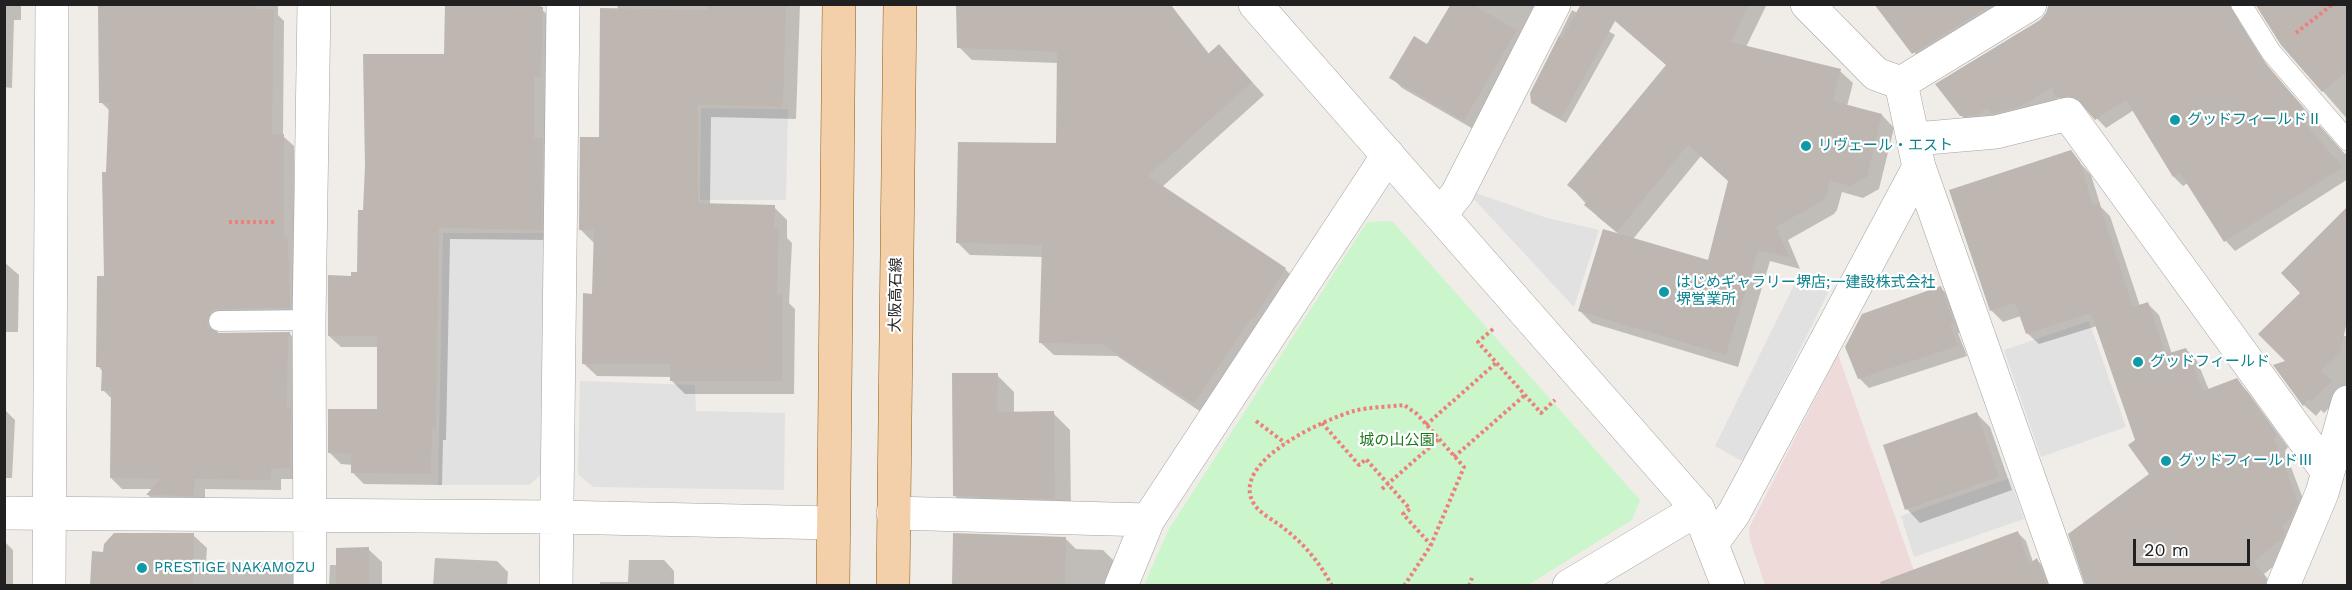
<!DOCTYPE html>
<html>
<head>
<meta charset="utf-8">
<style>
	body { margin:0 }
	#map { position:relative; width:2352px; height:590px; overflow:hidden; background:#f0ede8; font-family:"Work Sans",sans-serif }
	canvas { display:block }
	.frame { position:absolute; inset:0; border:6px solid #212121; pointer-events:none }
	.scale { position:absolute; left:2133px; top:539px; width:117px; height:27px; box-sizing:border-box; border:3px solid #212121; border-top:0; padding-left:8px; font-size:18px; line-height:21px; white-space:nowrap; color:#212121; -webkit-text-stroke:4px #fff; paint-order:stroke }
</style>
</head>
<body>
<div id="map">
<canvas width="2352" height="590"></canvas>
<div class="frame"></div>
<div class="scale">20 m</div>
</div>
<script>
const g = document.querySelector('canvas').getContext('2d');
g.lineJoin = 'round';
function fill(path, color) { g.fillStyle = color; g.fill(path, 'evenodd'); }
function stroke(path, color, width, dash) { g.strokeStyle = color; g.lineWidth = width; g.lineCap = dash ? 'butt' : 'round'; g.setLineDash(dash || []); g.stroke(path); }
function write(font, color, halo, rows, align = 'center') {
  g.font = font + ' "Work Sans","Noto Sans JP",sans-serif'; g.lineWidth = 4.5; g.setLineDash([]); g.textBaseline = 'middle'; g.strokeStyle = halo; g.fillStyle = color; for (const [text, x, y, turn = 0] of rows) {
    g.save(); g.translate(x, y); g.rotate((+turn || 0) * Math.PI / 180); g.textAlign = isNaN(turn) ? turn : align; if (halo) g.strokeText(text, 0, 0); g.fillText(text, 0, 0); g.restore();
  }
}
fill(new Path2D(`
	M1838,354L1919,585H1765L1750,540L1749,528Z`), '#efdada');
fill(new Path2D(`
	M1392,221L1640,500L1632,520L1528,585H1144L1169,529L1367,222Z`), '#cbf5cb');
fill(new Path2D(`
	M701,108L788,109L786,200H700Z
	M1476,193L1547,218L1599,230L1574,307L1472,197Z
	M443,233H546L543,473L529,485H438Z
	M1795,283L1829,291L1744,462L1715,446Z
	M2089,321L2126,427L2041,457L2004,350Z
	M580,381L695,385L696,411L785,413L784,490L593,487L578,474Z
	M2010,478L2024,519L1914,557L1901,516Z`), '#e1e1e1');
fill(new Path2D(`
	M4,4H21V20H14L12,88L4,87Z
	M99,4H278V15L284,21L283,136L294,146V245L301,318L223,321L217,332L218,334H290L300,345V479H281V490L205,489V506L158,505L148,495L154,489H122L111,478L113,400L103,390V372L98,366L105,277L103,174H108L110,111L101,102Z
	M382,4H541V9L554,20L552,88H545V142L552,240L450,239L446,440H443L442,485L364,484L353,473V465L341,464L330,453L379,411V347H341L329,336L352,277L359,273L365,212L445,55L446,5Z
	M618,4H800L796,119L711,117L710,205L774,207L787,220V238L792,243L789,303L795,309L794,394H685L672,381V377L597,376L583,363L594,295V243L581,230L600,138Z
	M1170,4L1210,55L1231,59L1264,95L1162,187L1285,269L1298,282L1207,416L1117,356L1054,355L1041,343L1043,257L970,255L957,242L1058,145L1059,63L972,60L959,47Z
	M1451,4H1548L1475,130L1402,88L1391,77L1428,46Z
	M1613,4H1767L1746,47L1840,71L1853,83L1847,106L1882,115L1894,128L1879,189L1863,198L1842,192L1837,210L1834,214L1788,240L1800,269L1770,261L1738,367L1592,323L1580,311L1621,236L1598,217L1569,185L1667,65ZM1701,156L1730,182L1709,262L1633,239Z
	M1876,4H2008L1923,63Z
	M2050,4H2243L2238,14L2239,21L2270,70L2345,154L2348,153V179L2235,251L2226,241L2188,183L2183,186L2174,177L2134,110L2106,128L2085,106H2067L2059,98L2028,116L1970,125L1961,115L2048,13Z
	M2348,4V120L2282,44Z
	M1572,10L1615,35L1566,123L1539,108L1533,102L1531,93Z
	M2070,152L2091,175L2101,207L2110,216L2140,306L2147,303L2159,315L2172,354L2186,349L2197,361L2209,390L2236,380L2248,392L2288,447L2285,451L2309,515L2294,550L2264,574L2273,586H2086V580L2151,474L2097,326L2039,344L2027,333L2021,316L2003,322L1991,310Z
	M2348,209V320L2334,333L2348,337V389L2324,413L2321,410L2316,416L2304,405L2288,362L2302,293Z
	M4,262L19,275L18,332H4Z
	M1941,288L1950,297L1962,332L1958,333L1967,356L1869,388L1859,378Z
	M997,375L1014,392V413H1053L1070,430L1071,515L971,512L954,495Z
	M4,409L15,420L12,478H4Z
	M1976,413L1990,427L2012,490L1920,523L1907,509Z
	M2018,533L2026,541L2033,562L2037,560L2045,568L2052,586H1882Z
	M193,535L207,548L206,562L291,564L304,578L305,586H91L93,552L105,553Z
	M954,535L1065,538L1076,549L1103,550L1117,564V586H954Z
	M4,541L13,550V586H4Z
	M368,549L382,562V586H329L330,565H337Z
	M435,558L497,561L508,572L507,586H433Z
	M629,560H664L674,571V584L679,586H600V582H628Z`), '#0003');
fill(new Path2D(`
	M98,4H255V9H274L272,134H284V237H288L290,308L219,309L212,311L207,321L209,328L219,333L290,332V336H288L287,408H291L290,468L271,469V480L195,479L194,496L146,495L160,479L110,478L111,391H101L102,367H96L97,276H104L102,172H106L109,103H99Z
	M445,4L543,7L541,77H534V138H543L542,230L439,228L436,429H432L431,474L351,473V454L328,453V409H377V336H328V275L351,276V272H357L358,210H363L365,166L363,54H444Z
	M707,4H786L783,107L698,105V203L775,205L774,228H779L777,294H782V381H670V364H582L583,293L592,294L594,230H579L580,137H599L600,8L707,10Z
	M956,4H1170L1208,54L1219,44L1252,82L1148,176L1286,268L1253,320L1251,318L1194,404L1102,344L1039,343L1042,245L956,243L958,142L1056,143L1057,52L957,48Z
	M1451,4H1472L1517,30L1464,121L1389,78L1414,36L1427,44Z
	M1581,4H1749L1731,42L1841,69L1833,101L1882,114L1867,177L1850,186L1830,181L1826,198L1821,202L1776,227L1790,258L1758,250L1726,355L1578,311L1603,229L1708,260L1728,181L1688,145L1617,232L1584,205L1587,201L1567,185L1666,65L1615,21L1561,119L1531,103L1530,93L1559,36L1562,38Z
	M1874,4H1993L1912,54Z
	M2049,4H2229L2261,58L2303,107L2296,113L2343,167L2224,242L2180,173L2173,177L2126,100L2095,120L2075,97L2056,98L2052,88L2019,107L1991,114L1987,108L1976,115L1960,116L1935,84L2040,20L2046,13Z
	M2255,4H2348V71L2322,92L2281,45Z
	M2071,150L2080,162L2093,205L2099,203L2133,307L2148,302L2166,354L2186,348L2203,391L2237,378L2277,435L2274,438L2298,502L2291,518L2282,526L2286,531L2283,538L2254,562L2266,578L2265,585H2085L2068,534L2149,474L2128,445L2135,440L2091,313L2026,334L2015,303L1990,311L1949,190Z
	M2348,206V317L2340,353L2321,371L2332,381L2311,402L2308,399L2303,406L2273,365L2285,361L2258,334L2300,293L2281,273Z
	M1941,286L1954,323L1950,324L1958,346L1858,379L1845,347L1862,314Z
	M952,373H998L997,412L1054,411L1055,499L953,496Z
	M1977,412L1999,477L1905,510L1883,445Z
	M2018,531L2029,564L2037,558L2047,585H1881L1880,582Z
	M114,533H194L193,585H90L92,551L103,552L104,544Z
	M953,533L1066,537L1065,585H952Z
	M369,547V585H336V548Z`), '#bdb6b1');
const service = new Path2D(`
	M2241,4L2271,52L2348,141
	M219,321L309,320`);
const minor = new Path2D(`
	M1807,4L1876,74L1901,83L1919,167L2067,586
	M1901,83L2030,4
	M1915,139L1996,132L2068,114L2327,471
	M1441,214L1457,194L1554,4
	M4,513L556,517L833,523
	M893,513L1148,520
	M1713,542L1734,513L1919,167
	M310,586L309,320L314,4
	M556,586L563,4
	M1121,586L1148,520L1388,155
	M1569,586L1698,509
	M2283,586L2322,493L2348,402`);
const tertiary = new Path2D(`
	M1255,4L1698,509L1728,586
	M49,586L52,4`);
const primary = new Path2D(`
	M833,586L839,4
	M893,586L900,4`);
stroke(service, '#a2a2a2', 21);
stroke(minor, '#a2a2a2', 34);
stroke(tertiary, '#a2a2a2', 34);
stroke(primary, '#8f5b0f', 34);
stroke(new Path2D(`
	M2296,33L2333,4
	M229,222H274
	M1493,329L1478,342L1541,413L1555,400
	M1256,421L1285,443
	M1322,423L1359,465L1366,459L1410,509L1403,514L1431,545
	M1426,425L1496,363
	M1454,457L1525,395
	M1382,489L1439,439
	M1332,586C1320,563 1305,545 1286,530C1277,522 1260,514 1254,504C1228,462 1325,419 1354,411C1369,407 1388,407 1404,405L1417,414L1464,467L1431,545L1404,586
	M1469,586L1472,578`), '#ed807c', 4, [3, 3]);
stroke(service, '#fff', 20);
stroke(minor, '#fff', 33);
stroke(tertiary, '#fff', 33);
stroke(primary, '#f3cfaa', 33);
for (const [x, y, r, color] of [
	[2175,120,6,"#0f9aa8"],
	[1806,146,6,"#0f9aa8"],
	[1664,292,6,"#0f9aa8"],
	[2138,362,6,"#0f9aa8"],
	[2166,461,6,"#0f9aa8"],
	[142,568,6,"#0f9aa8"]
]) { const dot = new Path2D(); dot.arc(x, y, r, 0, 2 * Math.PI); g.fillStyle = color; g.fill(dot); stroke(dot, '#fff', 2); }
write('15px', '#0d838f', '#fff', [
	["グッドフィールドⅡ",2187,120],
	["リヴェール・エスト",1818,146],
	["はじめギャラリー堺店;一建設株式会社",1676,283],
	["堺営業所",1676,300],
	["グッドフィールド",2150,362],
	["グッドフィールドⅢ",2178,461],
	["PRESTIGE NAKAMOZU",154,568]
], 'left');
write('15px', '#212121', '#fff', [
	["大阪高石線",896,295,-89]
]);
write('15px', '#177718', '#fff', [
	["城の山公園",1397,441]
]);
</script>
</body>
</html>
